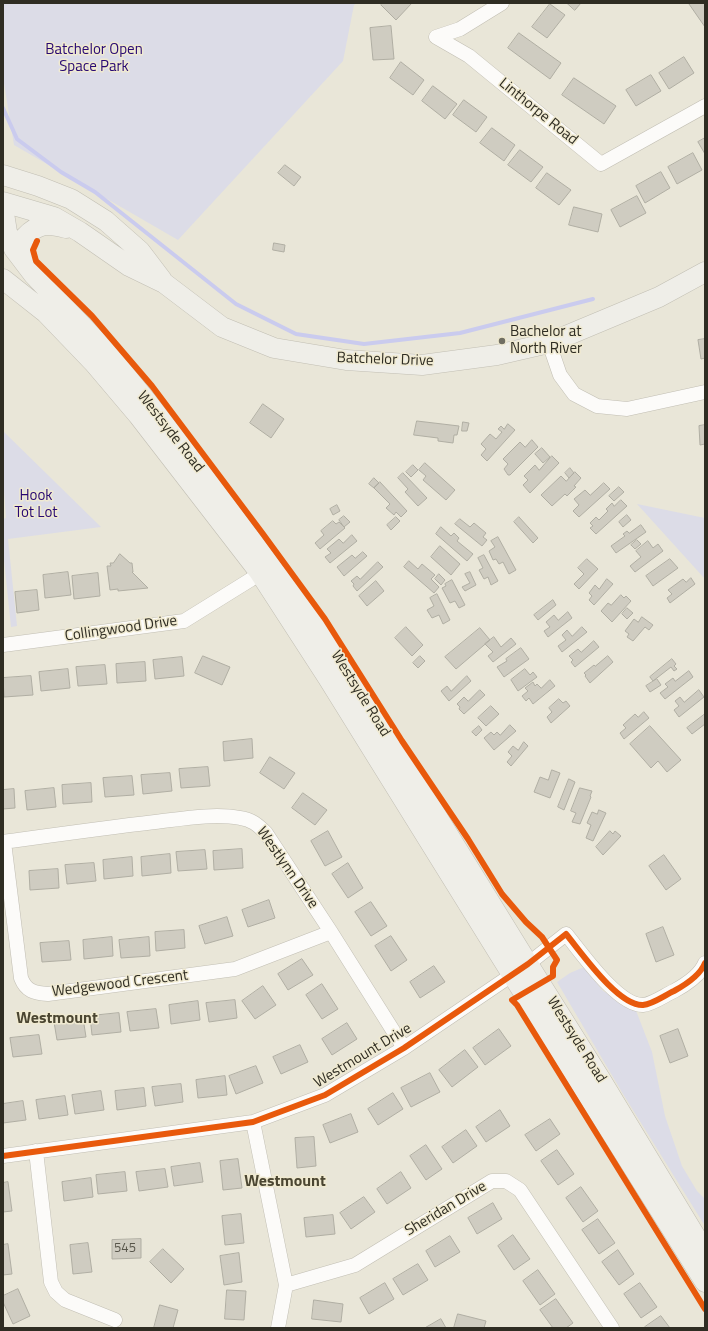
<!DOCTYPE html>
<html>
<head>
<meta charset="utf-8">
<style>
	body { margin:0 }
	#map { position:relative; width:708px; height:1331px; overflow:hidden; background:#e9e6d8; font-family:"Titillium Web",sans-serif }
	canvas { display:block }
	.frame { position:absolute; inset:0; border:4px solid #2f2d23; pointer-events:none }
</style>
</head>
<body>
<div id="map">
<canvas width="708" height="1331"></canvas>
<div class="frame"></div>
</div>
<script>
const g = document.querySelector('canvas').getContext('2d');
g.lineJoin = 'round';
function fill(path, color) { g.fillStyle = color; g.fill(path, 'evenodd'); }
function stroke(path, color, width, dash) { g.strokeStyle = color; g.lineWidth = width; g.lineCap = dash ? 'butt' : 'round'; g.setLineDash(dash || []); g.stroke(path); }
function write(font, color, halo, rows, align = 'center') {
  g.font = font + ' "Titillium Web",sans-serif'; g.lineWidth = 3; g.setLineDash([]); g.textBaseline = 'middle'; g.strokeStyle = halo; g.fillStyle = color; for (const [text, x, y, turn = 0] of rows) {
    g.save(); g.translate(x, y); g.rotate((+turn || 0) * Math.PI / 180); g.textAlign = isNaN(turn) ? turn : align; if (halo) g.strokeText(text, 0, 0); g.fillText(text, 0, 0); g.restore();
  }
}
fill(new Path2D(`
	M3,3H357L354,5L343,61L178,240L14,145L3,77Z
	M3,431L101,527L8,539L17,626L11,627L3,550V519L6,518L3,477Z
	M637,504L705,518V579Z
	M584,967L603,991L628,1005L635,1008L652,1052L665,1116L682,1166L697,1191L705,1199V1226L623,1094L557,982L570,973Z`), '#dcdce7');
stroke(new Path2D(`
	M3,108L17,139L61,172L95,192L236,304L296,334L364,344L460,333L593,299`), '#cacbee', 4);
const building = new Path2D(`
	M383,3H412L396,20L381,5Z
	M567,3H581L575,10Z
	M691,3H705V27L689,4Z
	M550,4L565,15L547,38L532,27Z
	M391,26L394,59L373,60L370,28Z
	M519,33L561,63L550,79L508,48Z
	M684,57L694,73L669,89L659,73Z
	M401,62L424,80L413,95L390,78Z
	M651,75L661,91L636,106L626,90Z
	M574,78L616,106L604,124L562,95Z
	M433,86L457,104L445,119L422,101Z
	M464,100L487,117L476,132L453,115Z
	M492,128L515,145L504,161L480,143Z
	M705,138V154L698,142Z
	M520,150L543,167L531,182L508,165Z
	M693,153L702,170L677,184L668,167Z
	M285,165L301,177L294,186L278,173Z
	M661,172L670,188L645,203L636,186Z
	M547,173L571,190L559,205L536,188Z
	M637,196L646,213L620,227L611,210Z
	M574,207L602,214L598,232L569,225Z
	M274,243L285,245L284,252L273,250Z
	M705,339V358L701,359L698,340Z
	M263,404L284,419L271,438L250,423Z
	M417,421L459,426L457,435H454L453,443L438,441V438L414,435Z
	M463,422L469,423L467,431H462Z
	M508,424L515,430L487,461L481,455L486,449L481,444L490,434L496,439L502,432L498,429L501,426L504,429Z
	M705,425V444L700,445L699,426Z
	M532,440L538,447L510,475H508L504,469L508,464L503,459L520,442L525,447Z
	M542,448L550,457L543,463L535,454Z
	M552,456L559,463L530,493L523,485L528,480L524,476L535,465L539,470Z
	M425,463L455,490L446,500L423,480L426,476L419,470Z
	M413,465L418,470L411,477L406,472Z
	M570,468L574,473L569,478L565,473Z
	M575,472L581,478L574,486L576,487L567,496L565,494L552,506L541,495L561,476L566,481Z
	M403,473L427,498L418,506L405,492L408,489L398,478Z
	M374,478L379,483L374,488L369,484Z
	M380,482L407,511L401,517L396,512L394,515L386,508L390,504L374,488Z
	M604,483L610,489L579,517L573,511L579,505L574,499L585,490L590,495Z
	M619,487L624,492L614,501L609,496Z
	M621,500L627,506L596,534L590,528L593,526L590,523L596,517L599,520L608,511L606,509L612,503L614,506Z
	M337,505L340,511L333,515L330,509Z
	M627,515L631,520L623,527L619,522Z
	M344,516L350,522L344,527L339,520Z
	M396,517L400,521L391,530L387,525Z
	M519,517L538,538L533,543L514,522Z
	M460,519L470,527L474,523L486,533L483,537L487,540L482,546L455,524Z
	M333,521L336,524L339,522L345,528L320,549L315,543L324,535L321,531Z
	M641,525L646,532L616,553L611,546L625,536L623,534L627,531L629,533Z
	M441,527L451,536L454,533L459,538L457,541L473,554L467,561L436,534Z
	M352,535L357,541L330,563L325,557L331,553L327,549L339,539L343,543Z
	M498,537L516,570L509,574L503,562L499,564L496,559L493,560L489,551L495,547L491,541Z
	M637,540L641,544L635,549L631,545Z
	M648,541L653,548L658,544L663,551L635,572L630,566L641,557L636,551Z
	M440,546L460,564L451,575L431,557Z
	M363,552L367,556L344,576L337,567L352,555L355,558Z
	M120,554L130,563H132L133,572H132L148,588L118,591V589L110,590L107,566H111L110,563H113Z
	M484,555L498,581L491,585L488,577L484,579L479,570L483,568L478,558Z
	M587,559L598,569L579,589L574,584L584,574L578,568Z
	M670,559L678,568L653,586L646,576Z
	M409,561L418,569L422,564L435,575L431,579L439,587L434,593L404,567Z
	M378,562L383,567L357,591L353,586L354,584L351,581L357,576L360,579Z
	M68,572L71,595L45,598L43,575Z
	M470,572L476,585L465,591L462,587L470,583L465,574Z
	M98,573L100,596L74,599L72,576Z
	M439,574L445,580L441,585L435,579Z
	M691,578L695,584L670,603L667,598L672,594L668,590L683,579L686,582Z
	M607,579L613,584L594,605L589,600L592,596L589,593L595,585L599,589Z
	M452,580L465,605L459,608L455,601L450,603L442,588L446,586L445,584Z
	M376,581L384,591L367,606L359,596Z
	M37,590L39,610L17,613L15,592Z
	M437,594L450,620L443,624L439,615L432,618L427,610L434,606L430,598Z
	M621,595L624,598L626,596L631,601L612,622L601,611L608,603L611,605Z
	M553,600L556,605L538,620L534,615Z
	M627,608L633,613L627,619L622,614Z
	M568,612L572,618L548,637L544,631L550,627L546,622L554,615L558,620Z
	M642,617L653,625L649,630L645,627L633,641L627,637L629,634L625,631L634,619L638,622Z
	M406,627L423,645L412,656L395,638Z
	M582,627L587,632L562,652L558,646L566,640L562,635L567,630L572,636Z
	M480,628L490,640L456,669L445,657Z
	M494,637L501,647L511,638L516,644L493,662L488,656L493,652L485,644Z
	M594,641L599,647L575,667L571,662L573,660L569,656L578,649L581,652Z
	M521,648L529,659L504,677L497,667L507,661L506,659Z
	M203,656L230,667L222,685L195,673Z
	M420,656L425,661L418,668L413,663Z
	M608,656L613,662L590,683L585,676L586,675L584,673L594,665L595,666Z
	M182,657L184,676L155,679L153,660Z
	M672,659L676,664L674,666L677,669L674,671L671,667L653,681L650,677Z
	M145,662L146,681L117,683L116,664Z
	M105,665L107,684L78,686L76,667Z
	M68,669L70,688L41,691L39,672Z
	M525,669L530,675L533,672L537,677L518,691L511,680Z
	M689,671L693,677L665,699L660,693L668,687L665,684L673,678L675,681Z
	M31,676L33,695L4,697L3,678Z
	M467,676L471,681L449,701L441,691L447,686L451,691Z
	M657,679L661,685L650,692L646,686Z
	M550,680L555,686L533,704L529,698L526,701L522,696L528,691L525,688L533,682L535,686L537,684L541,688Z
	M480,690L485,695L464,714L459,709L460,707L457,704L464,697L468,701Z
	M699,690L704,697L679,717L674,710L679,706L675,701L680,697L684,702Z
	M559,699L563,703L566,701L570,706L551,723L547,717L552,712L549,708Z
	M491,706L499,714L486,726L478,718Z
	M644,712L649,718L624,739L620,733L626,728L623,725L635,714L638,717Z
	M705,714V724L692,734L687,728Z
	M510,725L516,731L494,750L484,738L491,732L494,735L497,732L500,735Z
	M479,726L482,730L476,736L472,732Z
	M650,726L681,760L667,772L658,761L651,768L630,744Z
	M252,739L253,758L224,761L223,742Z
	M524,742L528,746L511,766L507,762L512,756L508,752L513,746L518,750Z
	M270,757L295,773L284,789L260,773Z
	M208,767L210,786L181,788L179,769Z
	M552,770L560,773L550,798L534,792L540,777L548,780Z
	M170,773L172,791L143,794L141,775Z
	M132,776L134,795L105,797L103,778Z
	M569,779L575,782L564,810L558,807Z
	M91,783L92,802L63,804L62,785Z
	M54,788L56,807L27,810L25,791Z
	M580,788L592,791L590,796L591,797L580,824L572,822L576,813L571,811Z
	M14,789L15,808L3,809V790Z
	M303,793L327,810L315,825L292,808Z
	M599,810L606,813L593,841L586,838L591,825L587,823L592,812L597,814Z
	M328,831L342,857L325,866L311,841Z
	M610,831L613,834L615,831L621,836L603,855L596,847Z
	M242,849L243,868L214,870L213,851Z
	M205,850L207,869L178,871L176,852Z
	M170,854L171,873L142,876L141,857Z
	M664,855L681,879L666,890L649,866Z
	M132,857L133,876L104,879L103,860Z
	M94,863L96,881L67,884L65,865Z
	M348,863L363,888L348,898L332,874Z
	M58,869L59,888L30,890L29,871Z
	M269,900L275,918L248,927L242,910Z
	M371,902L387,926L371,936L355,912Z
	M227,917L233,936L205,944L199,926Z
	M663,927L674,955L656,962L646,934Z
	M184,930L185,948L156,951L155,932Z
	M391,936L407,960L391,971L375,946Z
	M112,937L113,956L84,959L83,940Z
	M149,937L150,956L121,958L119,940Z
	M69,941L71,960L42,962L40,943Z
	M302,959L313,975L288,990L278,974Z
	M434,966L445,982L420,998L410,982Z
	M322,984L338,1009L322,1019L306,995Z
	M263,986L276,1005L255,1019L242,1001Z
	M235,1000L237,1018L209,1022L206,1003Z
	M198,1001L200,1020L171,1024L169,1005Z
	M156,1009L159,1028L130,1031L127,1012Z
	M119,1013L121,1032L92,1035L90,1016Z
	M83,1018L86,1037L57,1040L54,1022Z
	M347,1023L357,1039L332,1055L322,1039Z
	M499,1029L511,1046L485,1065L473,1048Z
	M678,1029L688,1056L670,1063L660,1036Z
	M39,1035L42,1054L13,1057L10,1038Z
	M300,1045L308,1062L281,1074L273,1057Z
	M465,1050L478,1067L452,1087L439,1070Z
	M256,1066L263,1083L236,1094L229,1076Z
	M430,1073L440,1092L411,1107L401,1088Z
	M225,1076L227,1095L198,1098L196,1080Z
	M181,1084L183,1102L155,1106L152,1087Z
	M144,1088L146,1106L117,1110L115,1091Z
	M101,1091L104,1110L75,1114L72,1095Z
	M393,1093L403,1109L378,1125L368,1109Z
	M65,1096L68,1115L39,1119L36,1100Z
	M23,1101L26,1120L3,1123V1104Z
	M500,1110L510,1126L486,1142L476,1127Z
	M351,1114L358,1132L330,1143L323,1125Z
	M550,1119L560,1134L536,1151L525,1135Z
	M466,1130L477,1146L453,1163L442,1147Z
	M314,1137L316,1166L297,1168L295,1138Z
	M426,1145L442,1169L426,1180L410,1156Z
	M557,1150L574,1174L558,1185L541,1161Z
	M238,1159L242,1188L223,1190L220,1161Z
	M200,1163L203,1182L174,1186L171,1167Z
	M165,1169L168,1187L139,1191L136,1172Z
	M125,1172L127,1191L98,1194L96,1175Z
	M401,1172L411,1188L387,1204L377,1189Z
	M91,1178L93,1197L64,1201L62,1182Z
	M8,1182L12,1211L3,1212V1183Z
	M581,1187L598,1211L583,1222L566,1198Z
	M364,1197L375,1212L351,1229L340,1213Z
	M493,1203L502,1219L477,1234L468,1218Z
	M241,1214L244,1243L225,1245L222,1216Z
	M333,1215L335,1234L306,1237L304,1218Z
	M598,1219L615,1243L599,1254L582,1230Z
	M513,1235L530,1259L514,1270L498,1246Z
	M450,1236L460,1252L435,1267L426,1251Z
	M141,1239V1258L112,1259V1240Z
	M88,1243L92,1272L73,1274L70,1245Z
	M8,1244L12,1274L3,1275V1245Z
	M163,1249L184,1269L171,1283L150,1262Z
	M618,1250L634,1274L619,1285L602,1262Z
	M239,1253L242,1282L224,1285L220,1256Z
	M418,1264L428,1280L403,1295L393,1279Z
	M538,1270L555,1294L540,1305L523,1281Z
	M385,1283L394,1299L369,1314L360,1298Z
	M640,1283L657,1307L641,1318L624,1294Z
	M18,1289L30,1316L13,1324L3,1302V1296Z
	M227,1290L246,1291L244,1320L225,1319Z
	M556,1299L573,1323L566,1328H553L540,1310Z
	M314,1300L343,1304L341,1322L312,1319Z
	M160,1305L178,1310L173,1328H154Z
	M458,1314L486,1321L484,1328H454Z
	M661,1316L670,1328H646L645,1327Z
	M441,1319L446,1328H425Z`);
fill(building, '#cfccc1');
stroke(building, '#b0aea3', 1);
const street = new Path2D(`
	M502,3L460,29L436,37L469,56L601,164L705,106
	M549,343L560,375L574,394L597,406L627,409L705,392
	M3,645L184,621L250,580L267,568
	M3,842C54,835 104,828 155,822C181,819 214,813 240,818C251,819 258,825 266,833L331,932L404,1048
	M4,842L21,978C26,991 34,993 48,994L235,969L331,932
	M253,1122L286,1285L278,1328
	M36,1151L51,1282L56,1292L65,1300L115,1320
	M3,1156L253,1122L325,1095L404,1048L528,964L566,934C581,952 618,1006 643,1005C653,1004 665,995 674,991C685,985 700,976 705,963
	M286,1285L355,1265L492,1181H506L520,1190L612,1328`);
const secondary = new Path2D(`
	M3,175L38,186L71,199L106,221L140,251L162,280
	M3,202L54,217L80,232L129,266L164,283L222,327L274,348L346,360L422,365L497,355L549,343L659,297L705,272
	M3,207L7,232L14,249L33,274L106,351L149,404L198,468L339,658L528,964L601,1080L705,1252
	M29,264L25,253V237C38,223 48,223 66,228
	M3,279L46,313L94,363L138,415L260,573L328,678L503,960L705,1282`);
stroke(street, '#c1beb3', 15);
stroke(secondary, '#c1beb3', 21);
stroke(street, '#fcfbf9', 14);
stroke(secondary, '#efeee8', 20);
stroke(new Path2D(`
	M37,241L33,250L36,261L92,316L152,386L263,534L325,619L402,741L468,839L502,894L526,922L542,937L557,960L553,967V976L512,1000L517,1005L705,1309
	M3,1156L253,1122L325,1095L404,1048L528,964L566,934C581,952 618,1006 643,1005C653,1004 665,995 674,991C685,985 700,976 705,963`), '#e8590c', 6);
for (const [x, y, r, color] of [
	[502,341,4,"#706e62"]
]) { const dot = new Path2D(); dot.arc(x, y, r, 0, 2 * Math.PI); g.fillStyle = color; g.fill(dot); stroke(dot, '#f0ead1', 1.5); }
write('13px', '#57554a', null, [
	["545",125,1249]
]);
write('15px', '#270873', '#f0ead1', [
	["Batchelor Open",94,50],
	["Space Park",94,67],
	["Hook",36,496],
	["Tot Lot",36,513]
]);
write('15px', '#2f2d23', '#f0ead1', [
	["Linthorpe Road",538,112,39],
	["Batchelor Drive",385,360,2],
	["Westsyde Road",170,432,52],
	["Collingwood Drive",121,629,-8],
	["Westsyde Road",360,694,58],
	["Westlynn Drive",287,868,55],
	["Wedgewood Crescent",120,984,-7],
	["Westsyde Road",576,1040,58],
	["Westmount Drive",363,1056,-31],
	["Sheridan Drive",446,1209,-31]
]);
write('15px', '#2f2d23', '#f0ead1', [
	["Bachelor at",510,332],
	["North River",510,349]
], 'left');
write('bold 16px', '#4b4632', '#f0ead1', [
	["Westmount",57,1019],
	["Westmount",285,1182]
]);
</script>
</body>
</html>
